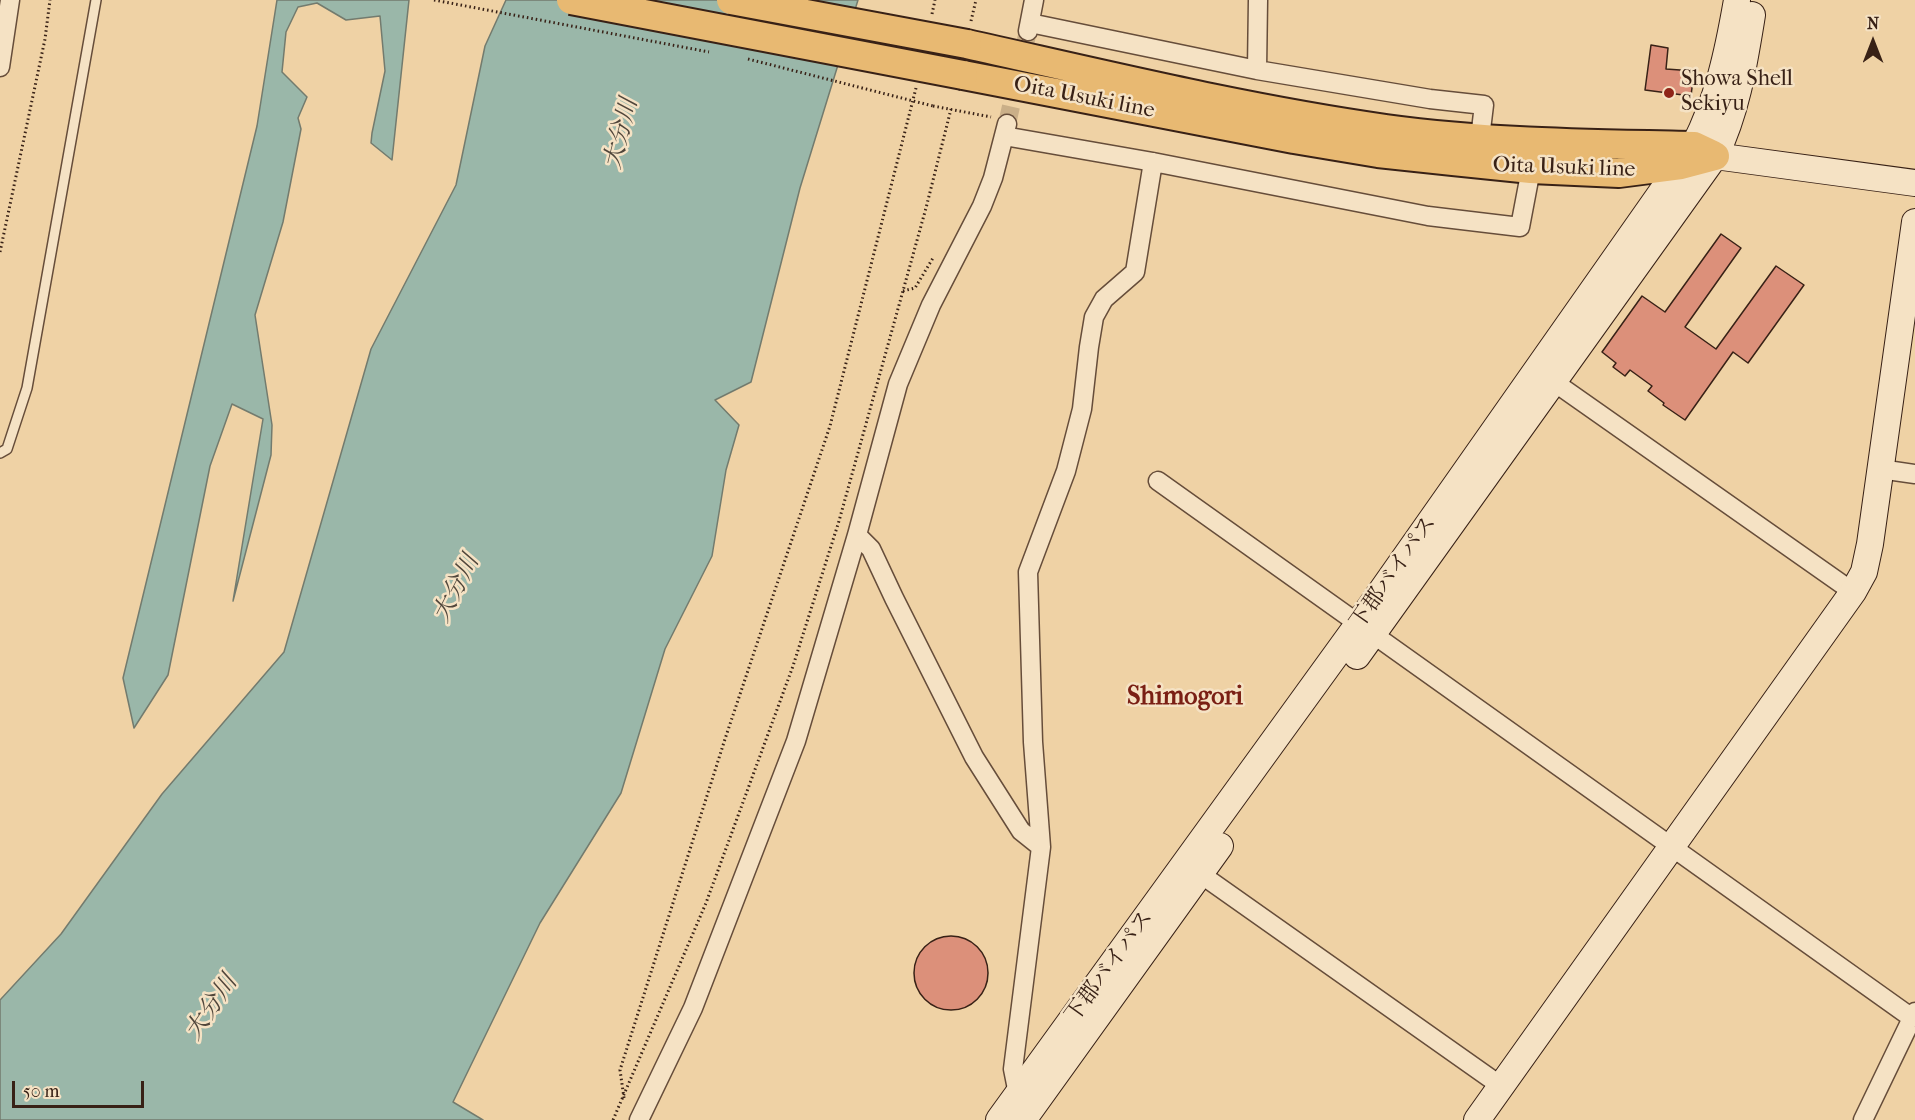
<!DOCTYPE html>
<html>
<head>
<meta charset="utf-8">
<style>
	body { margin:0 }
	#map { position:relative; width:1915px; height:1120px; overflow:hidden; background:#efd2a5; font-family:"IM FELL French Canon",serif }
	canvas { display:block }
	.north { position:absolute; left:1843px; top:12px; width:60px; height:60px; -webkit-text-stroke:4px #f5e2c4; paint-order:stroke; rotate:0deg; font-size:16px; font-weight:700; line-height:24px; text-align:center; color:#382116 }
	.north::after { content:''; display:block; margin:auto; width:21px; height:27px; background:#382116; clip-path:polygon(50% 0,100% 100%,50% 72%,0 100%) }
	.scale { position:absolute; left:12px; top:1081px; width:132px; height:27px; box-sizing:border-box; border:3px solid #382116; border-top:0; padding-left:8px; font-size:18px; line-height:21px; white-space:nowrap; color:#382116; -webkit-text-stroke:4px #f5e2c4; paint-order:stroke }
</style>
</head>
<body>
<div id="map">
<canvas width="1915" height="1120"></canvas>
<div class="north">N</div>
<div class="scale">50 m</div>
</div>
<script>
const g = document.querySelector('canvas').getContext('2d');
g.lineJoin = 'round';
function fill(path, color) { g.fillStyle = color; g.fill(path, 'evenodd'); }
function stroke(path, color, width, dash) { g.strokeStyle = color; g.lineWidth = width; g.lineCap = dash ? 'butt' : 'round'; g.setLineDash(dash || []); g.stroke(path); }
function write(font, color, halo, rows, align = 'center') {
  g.font = font + ' "IM FELL French Canon","Noto Serif JP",serif'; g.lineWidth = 5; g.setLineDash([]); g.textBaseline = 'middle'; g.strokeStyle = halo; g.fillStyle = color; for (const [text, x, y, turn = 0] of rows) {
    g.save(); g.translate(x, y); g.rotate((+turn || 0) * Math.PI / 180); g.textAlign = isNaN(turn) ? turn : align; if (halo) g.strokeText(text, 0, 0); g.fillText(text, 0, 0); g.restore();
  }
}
const water = new Path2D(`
	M277,0H409L392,160L371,143L372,133L385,71L380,16L346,20L317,3L298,7L286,32L282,72L307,97L298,118L301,129L283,222L255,315L272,425L271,455L233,601L263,419L232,404L210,466L168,675L134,728L123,678L257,126Z
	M506,0H858L800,188L751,382L715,400L739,425L726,470L712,556L665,649L621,793L540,923L453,1102L483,1120H0V1000L61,934L162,794L284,652L371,349L456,185L485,46Z`);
fill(water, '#9ab7a9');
stroke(water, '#737b6e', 1.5);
const building = new Path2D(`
	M1651,45L1668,48L1666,69L1694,71L1691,96L1645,90Z
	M1721,234L1741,248L1685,327L1716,349L1776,266L1804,285L1748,363L1733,352L1685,420L1663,405L1664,403L1648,391L1652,386L1630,370L1625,376L1613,367L1616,363L1602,352L1642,296L1665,312Z
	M914 973a37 37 0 1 1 74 0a37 37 0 1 1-74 0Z`);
fill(building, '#dc907a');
stroke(building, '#382116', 1.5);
stroke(new Path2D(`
	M1007,124L1028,31`), '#caaf88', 18, [18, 9]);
const lane = new Path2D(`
	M0,453L7,449L27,388L96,0`);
const street = new Path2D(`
	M1030,23L1257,70L1430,99L1484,105L1480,138
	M1028,31L1034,0
	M0,67L10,0
	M1257,70L1258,0
	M1004,136L1153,162L1428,216L1520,227L1531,169
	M1554,382L1853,592
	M1880,469L1915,474
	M1158,481L1912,1018
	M857,535L871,549L894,598L974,757L1021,831L1041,847
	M1192,868L1501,1086
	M1018,1094L1013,1069L1041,847L1033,742L1028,572L1066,471L1082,409L1089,347L1094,317L1104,299L1135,272L1153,162
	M639,1120L693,1008L796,741L857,535L898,384L931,305L982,206L993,178L1007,124
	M1863,1120L1915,1012`);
const secondary = new Path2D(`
	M1715,156L1915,183
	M1357,656L1715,156C1737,111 1744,64 1752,15
	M999,1120L1359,623L1694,146C1718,99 1728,52 1737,0
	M1023,1120L1220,846
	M1477,1120L1853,592L1864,572L1870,544L1915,222`);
const primary = new Path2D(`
	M967,44C1106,75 1245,109 1386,129C1488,143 1592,144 1694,146L1713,155
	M963,75L1294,139L1378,153L1453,161L1531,169L1619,173L1681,165L1715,156`);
stroke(lane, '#664d3a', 12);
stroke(street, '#664d3a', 21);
stroke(secondary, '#382116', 28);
stroke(primary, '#382116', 32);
stroke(new Path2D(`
	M932,14L935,0
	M971,21L976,0
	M933,106L991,117
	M0,252L45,39L50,0
	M903,291L915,288L933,258
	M624,1098L620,1070L725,739L830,426L916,88
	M613,1120L706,903L793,666L839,521L926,208L951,109`), '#382116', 3, [1.5, 3]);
stroke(lane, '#f5e2c4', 9);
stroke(street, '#f5e2c4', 18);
stroke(secondary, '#f5e2c4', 26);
stroke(primary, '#e8b972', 28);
const primaryBridge = new Path2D(`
	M571,0L963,75
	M731,0L967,44`);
stroke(primaryBridge, '#382116', 32, []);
stroke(new Path2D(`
	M434,0L709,52
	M748,59L933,106`), '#382116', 3, [1.5, 3]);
stroke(primaryBridge, '#e8b972', 28);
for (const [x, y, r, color] of [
	[1669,93,6,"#8f2418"]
]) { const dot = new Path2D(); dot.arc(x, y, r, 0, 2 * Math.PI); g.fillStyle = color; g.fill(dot); stroke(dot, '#f5e2c4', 2); }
write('22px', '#382116', '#f5e2c4', [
	["Showa Shell",1681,80],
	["Sekiyu",1681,105]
], 'left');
write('22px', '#382116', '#f5e2c4', [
	["Oita Usuki line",1084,98,11],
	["Oita Usuki line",1564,168,2],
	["下郡バイパス",1394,573,-55],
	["下郡バイパス",1110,967,-54]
]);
write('italic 24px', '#50463b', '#f5e2c4', [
	["大分川",622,134,-76],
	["大分川",457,589,-63],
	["大分川",212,1008,-56]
]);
write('bold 26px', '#7a1f14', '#f5e2c4', [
	["Shimogori",1185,698]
]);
</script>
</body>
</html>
